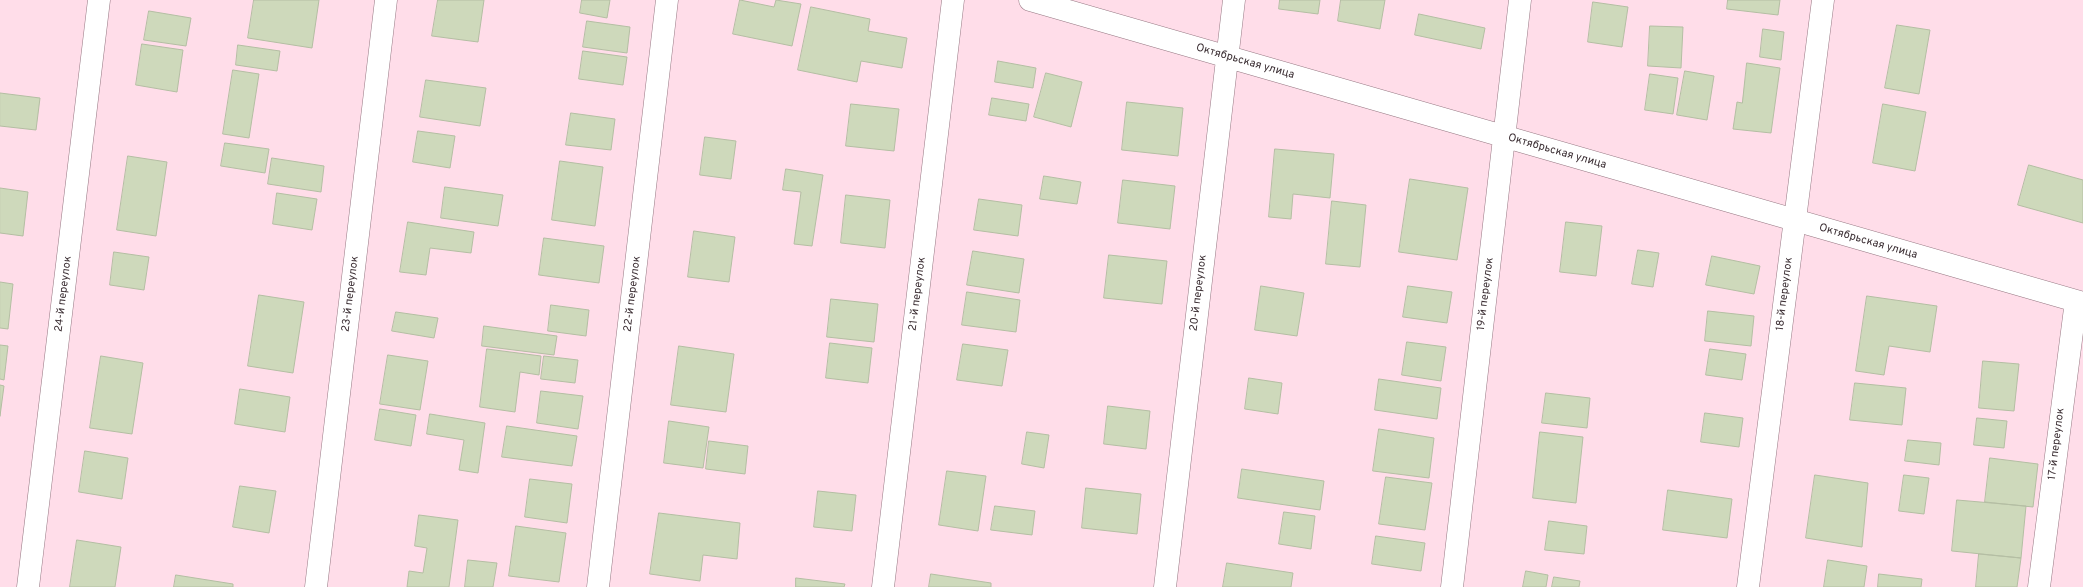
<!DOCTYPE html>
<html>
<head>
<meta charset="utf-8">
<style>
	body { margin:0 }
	canvas { display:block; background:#ffdde9 }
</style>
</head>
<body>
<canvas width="2083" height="587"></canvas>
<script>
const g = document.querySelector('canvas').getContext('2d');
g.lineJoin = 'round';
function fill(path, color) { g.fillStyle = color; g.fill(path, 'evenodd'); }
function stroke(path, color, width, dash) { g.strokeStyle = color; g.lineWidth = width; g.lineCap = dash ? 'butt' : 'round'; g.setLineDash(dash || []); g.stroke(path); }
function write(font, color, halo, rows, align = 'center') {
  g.font = font + ' Overpass,sans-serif'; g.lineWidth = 3; g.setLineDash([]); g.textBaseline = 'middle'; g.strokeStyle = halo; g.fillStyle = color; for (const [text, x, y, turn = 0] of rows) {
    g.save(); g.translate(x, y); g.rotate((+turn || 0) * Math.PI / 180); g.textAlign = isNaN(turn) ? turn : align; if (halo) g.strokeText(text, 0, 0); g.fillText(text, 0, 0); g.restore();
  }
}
const building = new Path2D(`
	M254,0H319L312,48L248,38Z
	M438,0H484L478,42L432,36Z
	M582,0H610L607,18L580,13Z
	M740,0L774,7L776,0L801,4L792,46L733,34Z
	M1280,0H1320L1318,14L1279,9Z
	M1341,0H1385L1380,29L1338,21Z
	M1728,0H1780L1778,15L1727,9Z
	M1593,2L1628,7L1622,47L1588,42Z
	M811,7L870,19L868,31L907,38L902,68L861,61L857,82L798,70Z
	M149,11L191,18L186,46L144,40Z
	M1419,14L1485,28L1481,49L1415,35Z
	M587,21L630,27L627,53L583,47Z
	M1897,25L1930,30L1919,94L1885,88Z
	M1650,26L1683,27L1681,68L1648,66Z
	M1763,29L1784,32L1781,60L1760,57Z
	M142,44L183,50L177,92L136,85Z
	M238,45L280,51L277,71L236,65Z
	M583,51L627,57L623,85L579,79Z
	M998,61L1036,68L1033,88L995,82Z
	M1747,63L1780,68L1771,133L1733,129L1737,102L1742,103Z
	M233,70L259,74L249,138L223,134Z
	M1685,71L1714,76L1707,120L1677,115Z
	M1046,73L1082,82L1071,127L1034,117Z
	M1650,74L1678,78L1673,114L1645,110Z
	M426,80L486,88L480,126L420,117Z
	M0,93L40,98L36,130L0,126Z
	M992,98L1029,104L1026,121L989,115Z
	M1127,102L1183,108L1178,156L1122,150Z
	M851,104L899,109L894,151L846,146Z
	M1883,104L1926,112L1915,171L1873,163Z
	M571,113L615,119L611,150L566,145Z
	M418,131L455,136L450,168L413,162Z
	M705,137L736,141L731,179L700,175Z
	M225,143L269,149L265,173L221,166Z
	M1275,149L1334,154L1330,198L1293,194L1291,219L1269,217Z
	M128,156L167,162L156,236L117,230Z
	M272,158L324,166L321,192L268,184Z
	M560,161L603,167L595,226L552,220Z
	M2029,165L2083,180V223L2018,205Z
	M786,169L823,175L812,246L794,244L801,192L783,190Z
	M1044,176L1081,182L1077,204L1040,199Z
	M1410,179L1468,188L1457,260L1399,252Z
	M1123,180L1175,186L1170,229L1118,223Z
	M445,187L503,195L498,226L441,218Z
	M0,188L28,192L23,236L0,233Z
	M277,193L317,199L312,230L273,224Z
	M846,195L890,200L885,248L841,243Z
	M979,199L1022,205L1018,236L974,230Z
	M1332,201L1366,205L1360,267L1326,264Z
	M408,222L474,232L471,253L430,248L426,275L400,272Z
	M1566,222L1602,226L1596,276L1560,272Z
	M694,231L735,237L729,282L688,277Z
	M544,238L604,246L599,283L539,275Z
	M1638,250L1659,253L1653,287L1632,284Z
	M973,251L1024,259L1019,293L967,285Z
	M114,252L149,257L144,290L110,285Z
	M1109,255L1167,261L1162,304L1104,298Z
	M1712,256L1760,266L1754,294L1706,285Z
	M0,282L13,284L8,329L0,328Z
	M1261,286L1304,293L1297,336L1255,330Z
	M1408,286L1452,292L1447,323L1403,317Z
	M967,292L1020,300L1016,332L962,325Z
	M259,295L304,302L293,373L248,366Z
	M1867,296L1937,306L1930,352L1889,346L1884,375L1856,371Z
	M831,299L878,304L874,342L827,337Z
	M551,305L589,310L586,336L548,331Z
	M1708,311L1754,316L1751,346L1705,341Z
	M396,312L438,318L434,338L392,331Z
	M484,326L557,336L554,355L482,346Z
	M1407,342L1446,347L1441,381L1402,375Z
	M830,343L872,348L868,383L826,378Z
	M963,344L1008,350L1002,386L957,380Z
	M0,345L8,346L4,380L0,379Z
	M679,346L734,354L726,412L671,405Z
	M487,349L541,356L539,375L520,372L515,412L480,407Z
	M1710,349L1746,354L1742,380L1706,375Z
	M388,355L428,361L420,410L380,404Z
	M101,356L143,363L132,434L90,428Z
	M544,356L578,360L575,383L541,379Z
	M1983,361L2019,364L2014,411L1979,408Z
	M1249,378L1282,383L1278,414L1245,409Z
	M1379,379L1441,388L1437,419L1375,410Z
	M1855,383L1906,388L1902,425L1850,420Z
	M0,385L4,386L0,416Z
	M240,389L290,397L285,432L235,424Z
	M541,391L583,396L578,429L537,423Z
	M1546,393L1590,398L1587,428L1542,423Z
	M1108,406L1150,411L1146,449L1104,444Z
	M380,409L416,415L411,446L375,440Z
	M1705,413L1743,418L1739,447L1701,442Z
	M430,414L485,423L478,473L459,470L464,440L427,434Z
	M1977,418L2007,421L2004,448L1974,445Z
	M669,421L709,427L703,468L664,463Z
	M507,426L577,436L572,466L502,457Z
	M1379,429L1434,438L1429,478L1373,471Z
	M1027,432L1049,435L1044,468L1022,464Z
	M1540,432L1583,437L1576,503L1533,498Z
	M1908,440L1941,443L1939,465L1905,461Z
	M709,441L748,446L745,474L706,469Z
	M85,451L128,458L122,499L79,492Z
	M1990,458L2038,464L2033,507L1985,502Z
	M1242,469L1324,481L1320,510L1238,498Z
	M947,471L986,476L978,531L939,525Z
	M1815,475L1868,483L1862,547L1806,538Z
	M1904,475L1929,478L1924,514L1899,511Z
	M1386,477L1432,483L1425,530L1379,524Z
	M530,479L572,484L567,523L525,517Z
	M240,486L276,491L269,533L233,527Z
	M1086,488L1141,494L1137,534L1082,528Z
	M1668,490L1732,499L1727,538L1663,530Z
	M818,491L856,495L852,531L814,527Z
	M1957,500L2026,506L2021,558L1952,551Z
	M995,506L1035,511L1032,535L991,530Z
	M1284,512L1315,516L1311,549L1279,544Z
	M659,513L740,523L737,559L703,555L700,581L650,574Z
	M419,515L458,520L449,587H407L409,571L423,573L427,548L415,546Z
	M1549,521L1587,526L1584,554L1545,550Z
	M516,526L566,533L559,582L509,576Z
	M1376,536L1425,543L1421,571L1372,564Z
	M77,540L121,547L115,587H70Z
	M1979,554L2021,558L2017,587H1976Z
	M468,560L497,563L493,587H465Z
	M1828,560L1867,566L1864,587H1824Z
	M1227,563L1293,573L1291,587H1223Z
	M1526,571L1548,575L1546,587H1523Z
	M931,574L991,583V587H929Z
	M1879,574L1922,579L1921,587H1878Z
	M176,575L233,584V587H174Z
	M1554,577L1580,581L1579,587H1552Z
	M796,578L845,584L844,587H796Z`);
fill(building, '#ced9bb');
stroke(building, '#b4bea3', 1);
const minor = new Path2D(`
	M1030,0L2083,303
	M28,587L99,0
	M316,587L386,0
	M598,587L667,0
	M883,587L953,0
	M1165,587L1234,0
	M1452,587L1520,0
	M1748,587L1823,0
	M2039,587L2076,301`);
stroke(minor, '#967883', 23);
stroke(minor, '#fff', 22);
write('11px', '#3b2e33', '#fff', [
	["Октябрьская улица",1245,62,16],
	["Октябрьская улица",1557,152,16],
	["Октябрьская улица",1868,242,16],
	["20-й переулок",1199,293,-83],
	["24-й переулок",64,294,-83],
	["23-й переулок",351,294,-83],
	["22-й переулок",633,294,-83],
	["21-й переулок",918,294,-83],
	["19-й переулок",1486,294,-83],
	["18-й переулок",1785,294,-83],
	["17-й переулок",2057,444,-83]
]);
</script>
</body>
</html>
